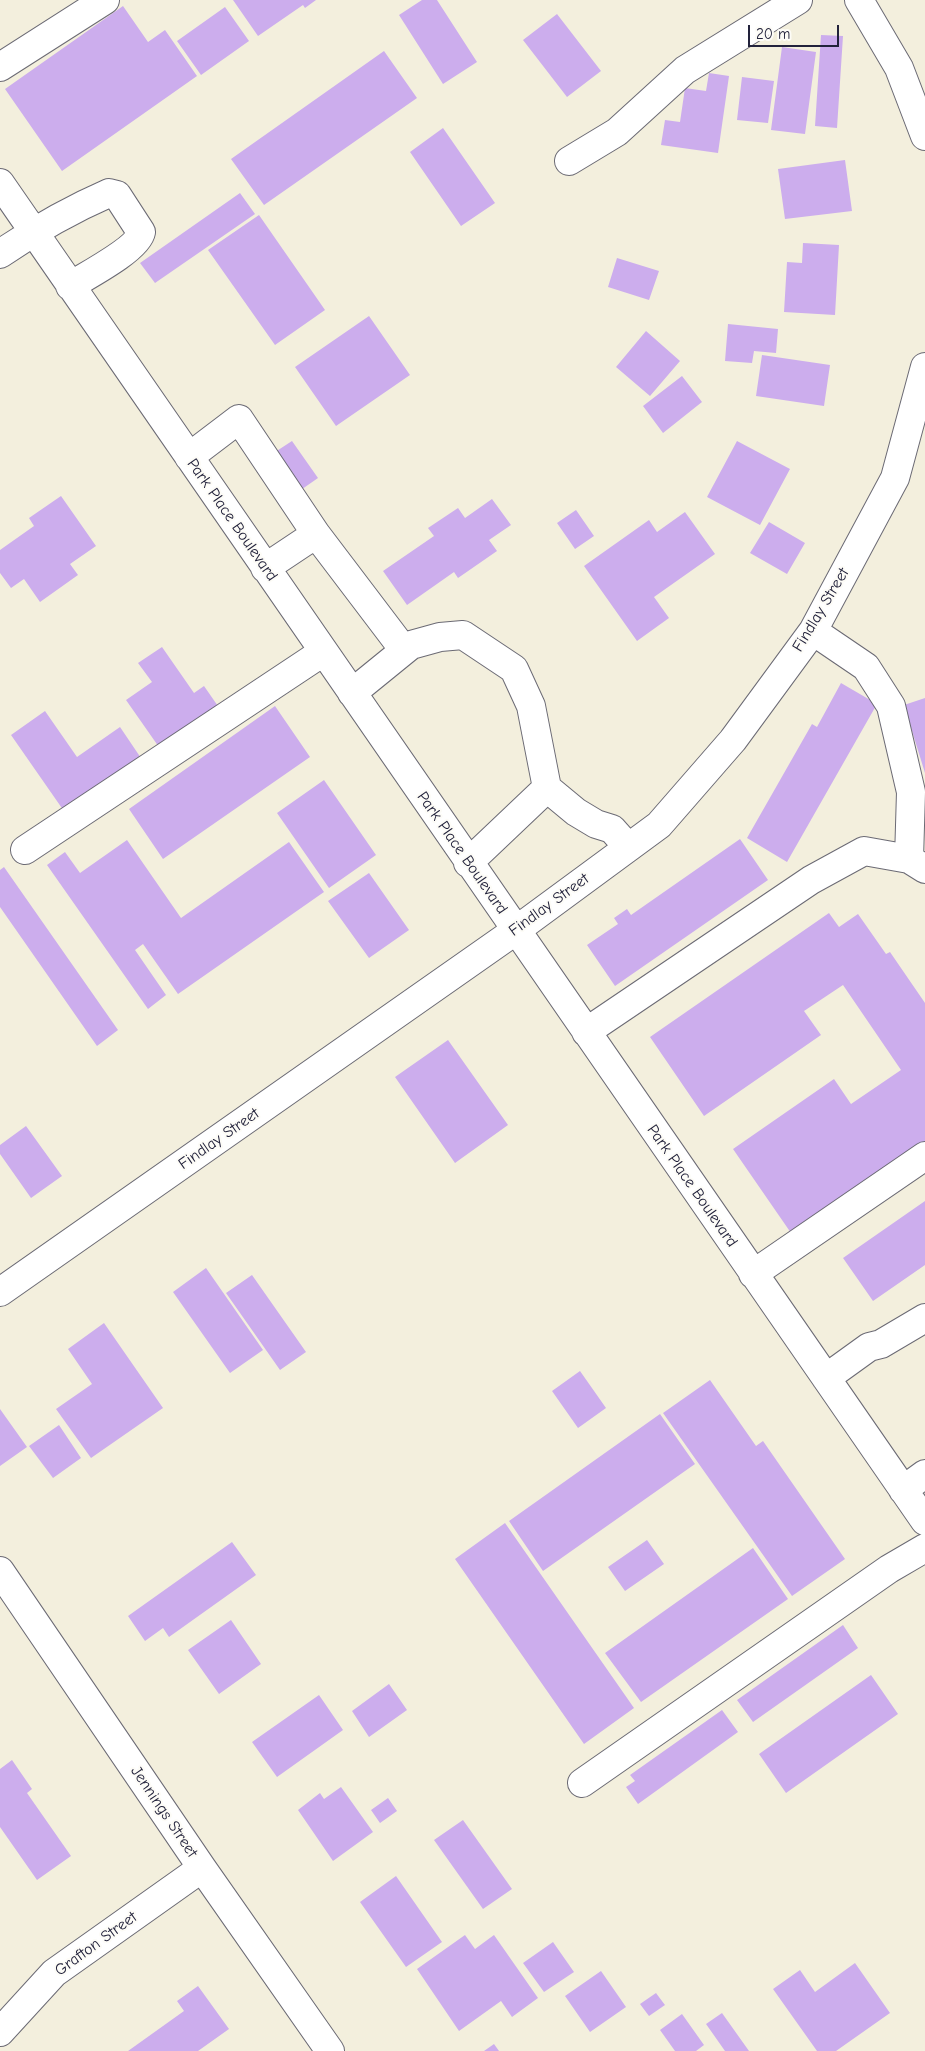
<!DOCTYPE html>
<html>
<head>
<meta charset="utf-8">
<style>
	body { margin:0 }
	#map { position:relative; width:925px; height:2051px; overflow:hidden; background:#f3efdd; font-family:"Comic Neue",sans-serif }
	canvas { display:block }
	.scale { position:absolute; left:748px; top:25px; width:91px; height:22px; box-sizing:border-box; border:2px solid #22223b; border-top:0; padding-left:6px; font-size:15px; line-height:18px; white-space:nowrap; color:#22223b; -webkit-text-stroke:4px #fdfcf7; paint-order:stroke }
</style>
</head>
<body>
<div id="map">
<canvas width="925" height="2051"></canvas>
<div class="scale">20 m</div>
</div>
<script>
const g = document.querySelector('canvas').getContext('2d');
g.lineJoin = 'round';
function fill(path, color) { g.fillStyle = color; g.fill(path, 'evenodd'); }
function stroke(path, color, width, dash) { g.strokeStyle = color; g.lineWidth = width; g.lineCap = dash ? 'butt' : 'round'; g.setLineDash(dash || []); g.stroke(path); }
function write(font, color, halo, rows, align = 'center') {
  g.font = font + ' "Comic Neue",sans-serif'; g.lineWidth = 4; g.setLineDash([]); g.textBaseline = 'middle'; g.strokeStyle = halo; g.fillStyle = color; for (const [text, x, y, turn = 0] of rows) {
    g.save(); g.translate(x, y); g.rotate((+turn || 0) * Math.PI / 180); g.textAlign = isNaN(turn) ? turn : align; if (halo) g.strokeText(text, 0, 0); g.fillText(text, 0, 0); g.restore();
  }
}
fill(new Path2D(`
	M233,0H316L305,8L303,5L258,36Z
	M422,0H437L477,62L443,84L399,15Z
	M123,6L148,42L165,30L197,76L62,171L5,89Z
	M225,7L249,41L201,75L177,41Z
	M557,14L601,71L567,97L523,40Z
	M821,35L843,36L837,128L815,126Z
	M782,47L816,52L805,134L771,130Z
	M384,51L417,98L264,205L231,159Z
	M709,73L729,76L718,153L661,145L665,120L680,122L685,88L706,91Z
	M742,77L774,81L768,123L737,120Z
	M443,128L495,203L461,226L410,152Z
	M845,160L852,211L785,219L778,169Z
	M240,193L255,214L155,283L140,263Z
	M259,215L325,310L275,345L208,250Z
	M803,243L839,245L835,315L784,312L787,262L802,263Z
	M617,258L659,271L649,300L608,287Z
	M369,316L410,375L336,426L295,367Z
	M728,324L778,329L776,353L754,351L752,363L725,361Z
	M646,331L680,361L650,396L616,367Z
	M762,355L830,365L824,406L756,396Z
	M682,376L702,402L663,433L643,406Z
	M292,441L318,478L295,494L269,456Z
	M737,441L790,469L760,525L707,497Z
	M61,496L96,546L70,564L78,575L40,602L24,579L11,588L0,573V550L34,526L29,518Z
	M492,499L511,525L489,540L497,551L458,578L454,572L407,605L383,571L434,536L428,528L458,508L465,518Z
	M576,510L594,536L575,549L557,523Z
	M685,512L715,554L654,597L669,618L637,641L584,566L649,520L657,532Z
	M769,522L805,543L787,574L750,553Z
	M162,647L194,693L204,686L220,709L161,750L126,700L152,682L138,663Z
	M841,683L877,704L787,862L747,838L812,724L817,727Z
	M925,698V773L904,705Z
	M275,706L310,757L163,859L129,809Z
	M45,711L77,757L120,727L143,761L66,814L11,735Z
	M324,780L376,855L329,888L277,813Z
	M740,839L768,880L615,986L587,945L618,924L614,918L627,909L631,915Z
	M127,840L181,918L289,842L324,892L178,994L143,944L135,950L166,995L148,1009L47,865L65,852L80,873Z
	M4,867L118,1030L97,1046L0,907V870Z
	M369,873L409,930L369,958L328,901Z
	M829,913L839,927L858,914L886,954L890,952L925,1003V1141L791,1233L733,1149L834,1079L851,1104L901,1070L843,985L804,1011L821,1035L704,1116L650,1037Z
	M448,1040L508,1125L455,1163L395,1077Z
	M26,1126L62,1176L31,1198L0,1154V1145Z
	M925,1201V1265L873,1301L843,1258Z
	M206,1268L263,1350L230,1373L173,1292Z
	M252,1275L306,1352L280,1370L226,1293Z
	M104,1323L163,1408L91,1458L56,1409L92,1384L68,1349Z
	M580,1371L606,1408L578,1428L552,1391Z
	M710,1380L756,1446L763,1441L845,1559L792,1596L663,1413Z
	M0,1409L27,1447L0,1466Z
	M660,1414L695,1464L543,1571L509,1521Z
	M59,1425L81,1458L53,1478L29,1446Z
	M505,1523L634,1708L584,1744L455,1559Z
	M647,1540L664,1564L625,1591L608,1567Z
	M232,1542L256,1575L169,1637L163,1628L145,1641L128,1616Z
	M753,1548L788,1599L641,1702L605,1653Z
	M231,1620L261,1664L219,1694L188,1650Z
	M843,1625L858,1648L753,1722L737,1700Z
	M871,1675L898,1714L786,1793L759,1754Z
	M389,1684L407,1710L369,1737L352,1711Z
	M319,1695L343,1730L277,1777L252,1742Z
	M722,1710L738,1732L638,1804L626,1787L635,1781L630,1775Z
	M12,1760L32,1789L27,1793L71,1856L37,1880L0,1827V1769Z
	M341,1787L373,1832L333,1861L298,1810L320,1793L324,1799Z
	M388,1798L397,1811L380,1823L371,1810Z
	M463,1820L512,1889L483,1909L434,1840Z
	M396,1876L442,1942L406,1967L360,1902Z
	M465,1935L475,1949L494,1935L538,1998L512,2017L501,2001L459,2031L417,1969Z
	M553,1942L574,1972L544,1992L523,1963Z
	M855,1963L890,2013L836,2051H817L773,1989L800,1970L815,1992Z
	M601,1971L626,2007L590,2032L565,1996Z
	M198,1986L229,2029L198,2051H128L184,2011L177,2001Z
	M656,1993L665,2005L649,2016L640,2004Z
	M722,2013L749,2051H725L706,2024Z
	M682,2014L704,2045L696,2051H675L660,2030Z
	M494,2044L499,2051H484Z`), '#ccaded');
const minor = new Path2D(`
	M859,0L899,68L925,136
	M0,67L105,0
	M569,161L617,132L685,70L798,0
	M0,183L925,1521
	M0,254C35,230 70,210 109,193L117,195L141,232C138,249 86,276 70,286
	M189,457L239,419L316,534
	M265,568L316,534L404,650
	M813,631L866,667L891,706L911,792L909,859
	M352,693L411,645L440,637L463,635L514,669L531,706L547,788L468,863
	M547,788L576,812L596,824L612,829L628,847
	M25,850L323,652
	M586,1032L811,880L864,851L909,859L925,869
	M753,1274L925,1156
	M0,1292L515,931L659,825L733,740L813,631L895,478L925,367
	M826,1378L869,1347L881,1344L925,1318
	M903,1490L925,1474
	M0,1571L202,1868L330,2051
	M582,1783L889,1569L925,1548
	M0,2032L54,1973L202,1868`);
stroke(minor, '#6b6a74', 30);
stroke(minor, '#fff', 28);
write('16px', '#22223b', '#fdfcf7', [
	["Park Place Boulevard",232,520,55],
	["Findlay Street",821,610,-59],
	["Park Place Boulevard",462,853,55],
	["Findlay Street",549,905,-36],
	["Findlay Street",219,1139,-35],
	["Park Place Boulevard",692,1186,55],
	["Jennings Street",164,1812,56],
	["Grafton Street",96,1944,-36]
]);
</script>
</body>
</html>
